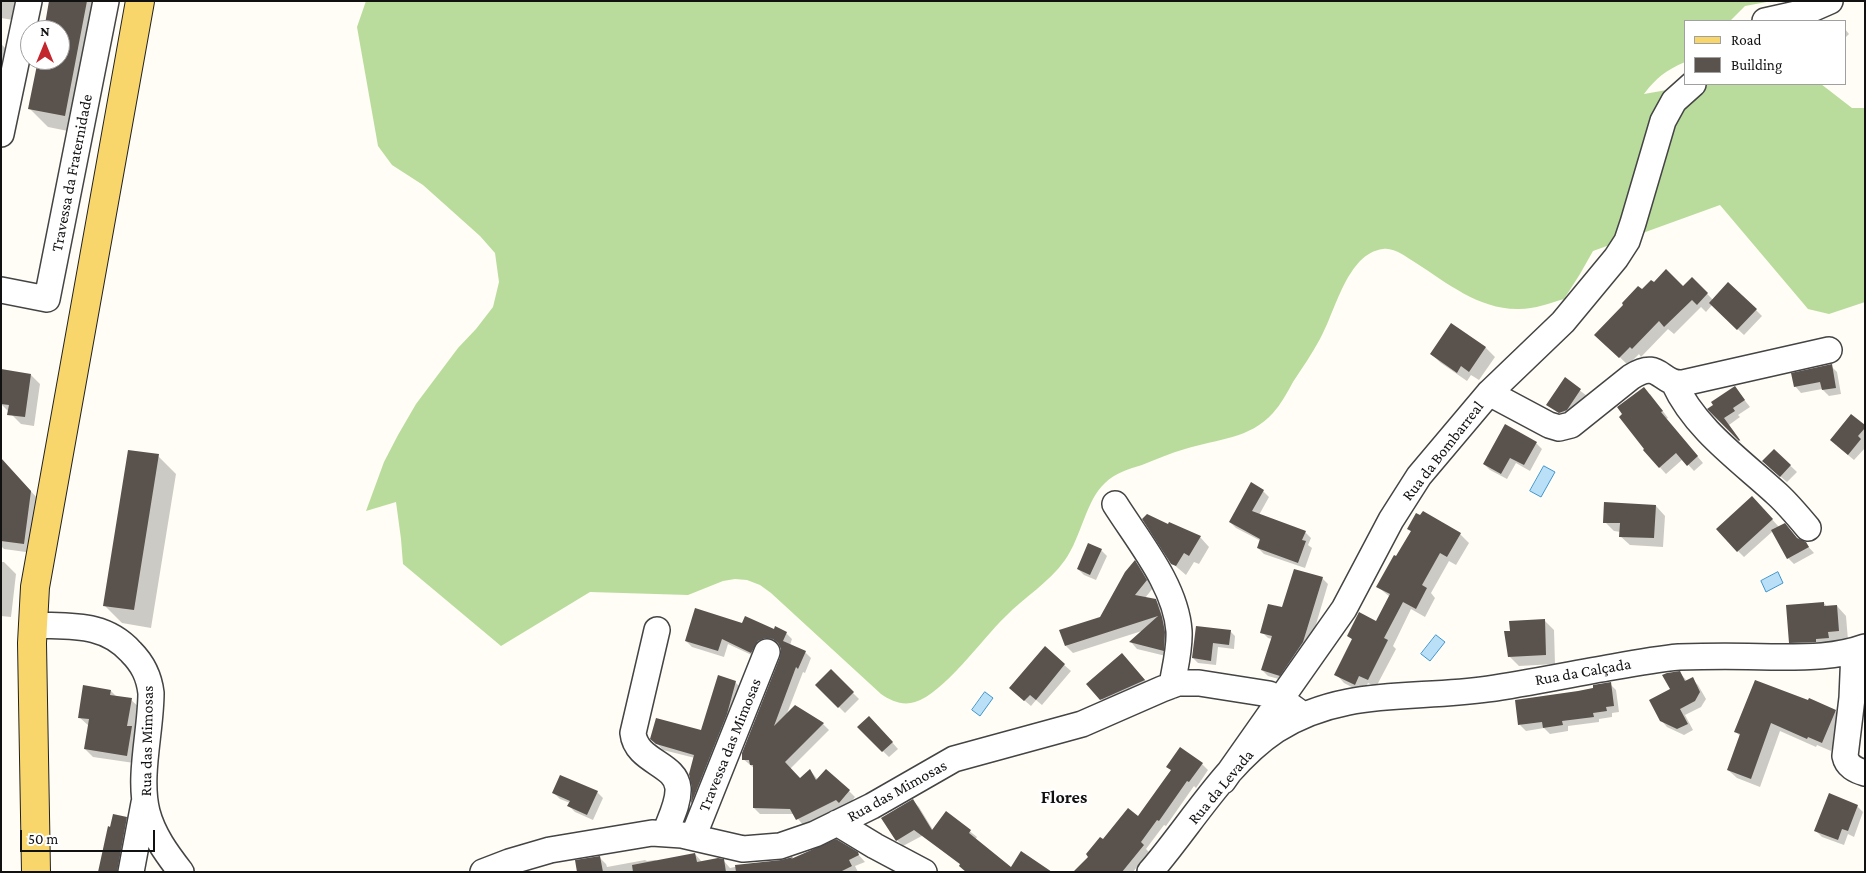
<!DOCTYPE html>
<html>
<head>
<meta charset="utf-8">
<style>
	body { margin:0 }
	#map { position:relative; width:1866px; height:873px; overflow:hidden; background:#fffdf5; font-family:"Crimson Pro",serif }
	canvas { display:block }
	.frame { position:absolute; inset:0; border:2px solid #111; pointer-events:none }
	.legend { position:absolute; left:1684px; top:20px; width:162px; height:65px; box-sizing:border-box; background:#fff; border:1px solid #a0a0a0; margin:0; padding:6px 9px; list-style:none; font-size:15px; color:#111 }
	.legend li { display:flex; align-items:center; gap:10px; height:25px }
	.legend b { width:25px; border:1px solid #a0a0a0 }
	.north { position:absolute; left:20px; top:20px; width:50px; height:50px; box-sizing:border-box; background:#fff; border:1px solid #a0a0a0; border-radius:50%; rotate:0deg; font-size:14px; font-weight:700; line-height:20px; text-align:center; color:#111 }
	.north::after { content:''; display:block; margin:auto; width:18px; height:22px; background:#c4262e; clip-path:polygon(50% 0,100% 100%,50% 72%,0 100%) }
	.scale { position:absolute; left:20px; top:830px; width:135px; height:22px; box-sizing:border-box; border:2px solid #111; border-top:0; padding-left:6px; font-size:15px; line-height:18px; white-space:nowrap; color:#111; -webkit-text-stroke:4px #fff; paint-order:stroke }
</style>
</head>
<body>
<div id="map">
<canvas width="1866" height="873"></canvas>
<div class="frame"></div>
<ul class="legend">
<li><b style="height:6px;background:#f9d66b"></b>Road</li>
<li><b style="height:14px;background:#5a524d"></b>Building</li>
</ul>
<div class="north">N</div>
<div class="scale">50 m</div>
</div>
<script>
const g = document.querySelector('canvas').getContext('2d');
g.lineJoin = 'round';
function fill(path, color) { g.fillStyle = color; g.fill(path, 'evenodd'); }
function stroke(path, color, width, dash) { g.strokeStyle = color; g.lineWidth = width; g.lineCap = dash ? 'butt' : 'round'; g.setLineDash(dash || []); g.stroke(path); }
function write(font, color, halo, rows, align = 'center') {
  g.font = font + ' "Crimson Pro",serif'; g.lineWidth = 5; g.setLineDash([]); g.textBaseline = 'middle'; g.strokeStyle = halo; g.fillStyle = color; for (const [text, x, y, turn = 0] of rows) {
    g.save(); g.translate(x, y); g.rotate((+turn || 0) * Math.PI / 180); g.textAlign = isNaN(turn) ? turn : align; if (halo) g.strokeText(text, 0, 0); g.fillText(text, 0, 0); g.restore();
  }
}
fill(new Path2D(`
	M366,1H1772L1745,6L1730,21H1685V62C1666,70 1656,78 1644,94L1701,84H1821L1852,108H1865V302L1829,314L1808,309L1720,205L1593,251L1580,274L1564,299C1550,303 1535,309 1519,309C1480,310 1447,283 1416,263C1406,257 1394,247 1383,249C1347,253 1335,313 1320,339C1312,354 1302,368 1293,382C1287,393 1281,404 1273,413C1250,439 1217,439 1185,449C1171,453 1157,459 1142,465C1129,469 1115,473 1105,483C1086,500 1081,538 1065,560C1049,583 1024,597 1005,617C983,638 943,694 915,702C903,706 891,701 881,694L771,593L760,585L747,580L735,579L723,581L688,595L590,592L501,646L403,564L401,539L396,502L366,511L384,462L398,435L416,404L458,348L476,329L493,307L499,282L495,253L480,236L423,185L392,165L378,146L357,27Z`), '#b9dc9c');
const water = new Path2D(`
	M1544,466L1555,472L1541,497L1530,491Z
	M1778,572L1783,583L1766,592L1761,581Z
	M1436,635L1445,642L1430,661L1421,654Z
	M985,692L993,698L980,716L972,710Z`);
fill(water, '#b9e0f7');
stroke(water, '#3f96cf', 1);
fill(new Path2D(`
	M1,1H29L25,22L1,18Z
	M50,1H108L83,134L48,127L30,109L39,60H60V30H45Z
	M1845,29L1849,34L1845,38Z
	M1,44L17,59L1,139Z
	M1692,278L1713,300L1756,310L1762,316L1744,335L1712,305L1706,312L1701,307L1674,334L1668,329L1641,357L1639,354L1628,365L1596,335L1642,291L1654,284L1683,287Z
	M1451,324L1486,348L1495,357L1479,380L1471,375L1467,381L1441,363L1431,354Z
	M1831,366L1837,372L1841,394L1829,396L1822,389L1801,393L1795,386Z
	M31,375L40,384L34,426L21,424L1,404Z
	M1565,379L1587,396L1571,418H1565L1548,405Z
	M1735,388L1750,407L1738,415L1740,417L1729,425L1742,443L1709,409Z
	M1650,394L1668,418L1666,419L1703,463L1694,471L1683,459L1666,474L1644,450Z
	M1865,427V448L1854,460L1837,446Z
	M1536,443L1542,449L1530,471L1516,463L1507,479L1490,470L1484,464Z
	M1774,450L1797,472L1787,482L1769,467Z
	M158,456L176,474L151,628L122,623L104,605Z
	M13,472L40,501L33,553L4,549L1,546V499Z
	M1263,491L1269,497L1259,515L1305,532L1311,538L1308,545L1312,548L1305,568L1264,554L1258,548L1261,541L1236,528L1230,522Z
	M1758,504L1779,527L1791,531L1798,539L1805,543L1814,553L1794,564L1788,558L1773,531L1744,557L1738,551Z
	M1656,506L1665,516L1663,547L1630,545L1620,536L1621,532L1614,531L1605,522Z
	M1168,526L1200,537L1209,547L1199,564L1194,562L1186,575L1172,563Z
	M1408,529L1460,534L1469,543L1456,565L1449,561L1431,593L1435,598L1425,617L1411,609L1393,646L1396,649L1376,687L1368,683L1363,693L1344,683L1336,674L1353,640L1349,636L1377,623L1390,597L1378,587L1412,532Z
	M1101,550L1107,556L1096,580L1084,575L1078,569Z
	M1,562H4L16,574L11,617L1,616Z
	M1135,562L1142,568L1153,588L1145,598L1156,601L1163,608L1170,657L1137,649L1131,642L1145,630L1073,653L1066,646L1101,618Z
	M1322,578L1328,584L1309,648L1286,681L1268,676L1262,670L1272,639L1268,638L1262,632L1283,609Z
	M1824,603L1827,607L1837,606L1846,616L1848,640L1837,641L1838,647L1800,652L1790,642Z
	M1544,620L1554,630L1555,664L1519,666L1509,656L1511,632Z
	M742,624L786,633L792,639L790,645L805,652L811,658L805,673L803,672L786,716L823,724L829,730L790,769L800,779L810,770L818,780L849,791L855,797L846,808L843,806L803,825L794,814H760L754,808V768L743,759L782,658V649L780,644L772,643L758,658L728,644L724,657L692,647L686,641Z
	M1197,627L1230,631L1235,636L1234,649L1218,647L1216,665L1198,663L1193,658Z
	M1045,648L1071,671L1042,705L1036,700L1031,706L1017,694Z
	M1131,664L1153,689L1111,709L1101,699Z
	M831,671L859,699L845,713L817,685Z
	M1680,673L1687,681L1692,679L1698,685L1706,699L1701,707L1685,715L1693,730L1684,735L1667,727L1661,720L1671,690Z
	M1756,681L1835,711L1844,719L1831,751L1817,745L1816,747L1780,731L1760,787L1737,778L1728,770L1741,737L1736,732Z
	M735,682L741,688L697,808L692,803L695,758L663,750L652,738L702,732Z
	M1610,684L1616,690L1619,712L1612,713V717L1599,719V722L1568,726V731L1550,734L1544,728L1526,731L1520,725L1578,692Z
	M111,691L117,697L131,700L139,707L135,732L139,735L134,763L93,757L85,749L89,726L79,717Z
	M875,723L898,749L889,757L858,727Z
	M1202,764L1208,770L1196,788L1194,786L1166,826L1164,825L1146,849L1149,852L1133,872H1075L1103,841L1139,818Z
	M597,792L603,798L593,820L575,812L569,806L570,803L560,799L554,793Z
	M913,801L919,807L933,830L903,846L897,840Z
	M1857,806L1863,812L1854,837L1848,834L1844,845L1822,837L1816,831Z
	M126,818L132,824L123,872H100Z
	M953,818L977,837L975,840L1011,869L970,872L940,849L934,843Z
	M857,853L865,862L855,866L858,872H579L600,858L606,864L607,867L645,860L647,861L655,860L657,861L695,854L702,862L723,860L730,868L743,865L782,862L792,858Z`), '#0003');
fill(new Path2D(`
	M49,1H87L65,116L28,109L38,60H60V30H44Z
	M1666,269L1683,286L1692,277L1708,293L1697,305L1692,300L1664,327L1659,321L1632,349L1630,347L1619,358L1594,335L1623,305L1622,303L1638,286L1642,289L1651,280L1654,282Z
	M1728,282L1757,309L1737,330L1709,303Z
	M1451,323L1486,347L1469,372L1461,366L1457,373L1430,354Z
	M1832,364L1836,388L1822,390L1820,382L1794,387L1791,373Z
	M1,369L31,374L25,417L7,415L9,405L1,404Z
	M1565,377L1581,389L1567,410L1559,413L1546,405Z
	M1735,386L1745,400L1733,408L1735,411L1724,418L1740,440L1739,441L1707,409L1713,405L1711,402Z
	M1644,387L1663,411L1661,412L1698,456L1687,466L1676,453L1659,468L1643,450L1644,449L1619,417L1622,414L1617,407Z
	M1851,414L1865,425V428L1858,436L1861,439L1848,455L1830,440Z
	M1505,424L1537,442L1524,465L1510,458L1501,474L1483,464Z
	M1774,449L1791,465L1780,477L1762,461Z
	M128,450L159,454L134,610L103,606Z
	M1,458L31,491L24,544L1,541Z
	M1251,482L1264,490L1252,511L1306,531L1302,540L1306,541L1298,563L1257,548L1260,539L1229,522Z
	M1752,496L1773,519L1737,552L1716,529Z
	M1604,502L1656,505L1654,538L1619,537L1620,523H1603Z
	M1423,511L1461,533L1447,557L1440,553L1422,585L1427,588L1416,609L1403,602L1384,638L1388,640L1368,680L1359,676L1355,685L1334,675L1352,639L1347,636L1359,612L1376,621L1390,594L1376,587L1394,555L1396,556L1411,531L1407,529L1416,513L1420,515Z
	M1147,514L1168,524L1169,522L1201,536L1189,556L1184,553L1176,566L1171,564L1142,519Z
	M1785,523L1797,538L1806,542L1809,547L1787,559L1771,530Z
	M1088,543L1102,549L1090,575L1077,569Z
	M1135,560L1147,580L1135,595L1156,599L1162,617L1165,632L1164,651L1129,642L1158,616L1065,646L1059,630L1100,617L1125,572Z
	M1294,569L1323,577L1303,642L1280,676L1261,670L1272,636L1260,633L1268,604L1282,607Z
	M1824,602V606L1837,605L1839,631L1828,632L1829,638L1816,639V642L1789,643L1786,605Z
	M695,608L742,623L745,616L774,629L775,626L787,632L783,641L806,651L798,669L796,667L774,726L795,705L824,723L785,762L800,778L810,769L816,780L826,769L850,790L839,803L836,800L796,820L790,809L753,808V765H750L749,760H742V753L780,657L781,649L778,643L773,639L765,638L758,641L751,653L722,639L718,651L685,641Z
	M1545,619L1546,655L1508,657L1504,631H1510L1509,621Z
	M1196,626L1231,630L1229,645L1213,643L1211,661L1192,658Z
	M1045,646L1065,664L1036,700L1030,695L1024,701L1009,688Z
	M1122,653L1145,680L1100,700L1086,684Z
	M831,669L854,692L838,708L815,685Z
	M1680,671L1685,681L1693,677L1700,692L1695,701L1680,709L1688,724L1677,729L1660,721L1649,700L1670,689L1662,675L1667,673Z
	M718,675L736,681L727,714L691,804L692,788L689,774L694,755L656,744L650,739L656,718L701,730Z
	M1755,680L1808,700L1809,698L1836,710L1822,743L1808,737L1807,739L1771,723L1751,779L1727,770L1740,734L1734,732Z
	M1611,682L1614,706L1606,707L1607,711L1593,713L1594,717L1562,721L1563,725L1543,728L1542,722L1518,725L1515,700L1578,691L1593,688V685Z
	M83,685L111,690L110,695L132,698L127,726H132L127,756L84,749L89,719L78,718Z
	M869,716L893,742L882,752L857,727Z
	M1180,747L1203,763L1189,782L1187,781L1159,821L1157,820L1141,842L1144,845L1122,872H1073L1088,857L1086,854L1100,837L1103,839L1128,808L1138,816L1171,770L1166,767Z
	M560,775L598,791L587,815L567,806L570,801L552,793Z
	M1829,793L1858,805L1848,831L1842,829L1838,840L1814,831Z
	M913,799L932,830L946,811L971,830L969,833L1011,867L1021,851L1052,872H966L959,866L960,864L914,830L896,841L881,818Z
	M113,814L127,817L117,872H98L108,826L110,827Z
	M836,839L858,852L859,855L849,860L852,866L840,872H736L735,865L781,860L793,857L791,859Z
	M695,853L697,862L718,858L724,859L726,872H633L632,865Z
	M600,856L603,872H577L575,860Z`), '#5a524d');
const minor = new Path2D(`
	M1765,21L1805,12L1830,1
	M1,134L29,1
	M1,290L47,299L106,1
	M1674,383C1695,429 1740,460 1777,494C1788,504 1798,516 1808,528
	M1489,393L1549,425L1559,428L1571,425L1631,377C1660,358 1660,385 1683,383L1829,350
	M1115,504C1139,542 1176,586 1179,631C1180,649 1175,667 1172,685
	M33,625C70,627 104,622 131,652C143,664 149,676 151,693C151,731 138,776 147,812C153,835 167,854 181,872
	M657,630L633,733C636,762 676,763 678,788C679,803 670,819 665,833
	M1854,651L1852,698L1845,756C1847,766 1855,770 1865,773
	M1223,781L1344,609L1391,520L1419,476L1489,393L1563,322L1616,258L1627,241L1633,223L1663,121L1674,101L1693,84
	M837,823L875,846L924,872
	M693,837L767,652
	M131,872L144,803
	M483,872L509,862L550,850L652,833L682,835L743,849L780,846L815,834L872,806L954,759L1082,724L1162,689L1178,683H1199L1269,694L1285,702L1303,715
	M1150,872C1190,826 1226,763 1276,730C1344,687 1413,700 1488,689C1530,683 1571,674 1613,667C1635,663 1657,659 1679,657C1710,656 1740,656 1771,657C1802,657 1835,658 1865,647`);
const major = new Path2D(`
	M36,872L32,643L35,587L140,1`);
stroke(minor, '#444', 28);
stroke(major, '#222', 30);
stroke(minor, '#fff', 25);
stroke(major, '#f9d66b', 28);
write('16px', '#111', '#fff', [
	["Travessa da Fraternidade",72,173,-79],
	["Rua da Bombarreal",1443,451,-52],
	["Rua da Calçada",1583,672,-10],
	["Rua das Mimosas",147,741,-89],
	["Travessa das Mimosas",730,745,-68],
	["Rua da Levada",1221,787,-50],
	["Rua das Mimosas",897,791,-29]
]);
write('bold 18px', '#111', '#fff', [
	["Flores",1064,797]
]);
</script>
</body>
</html>
